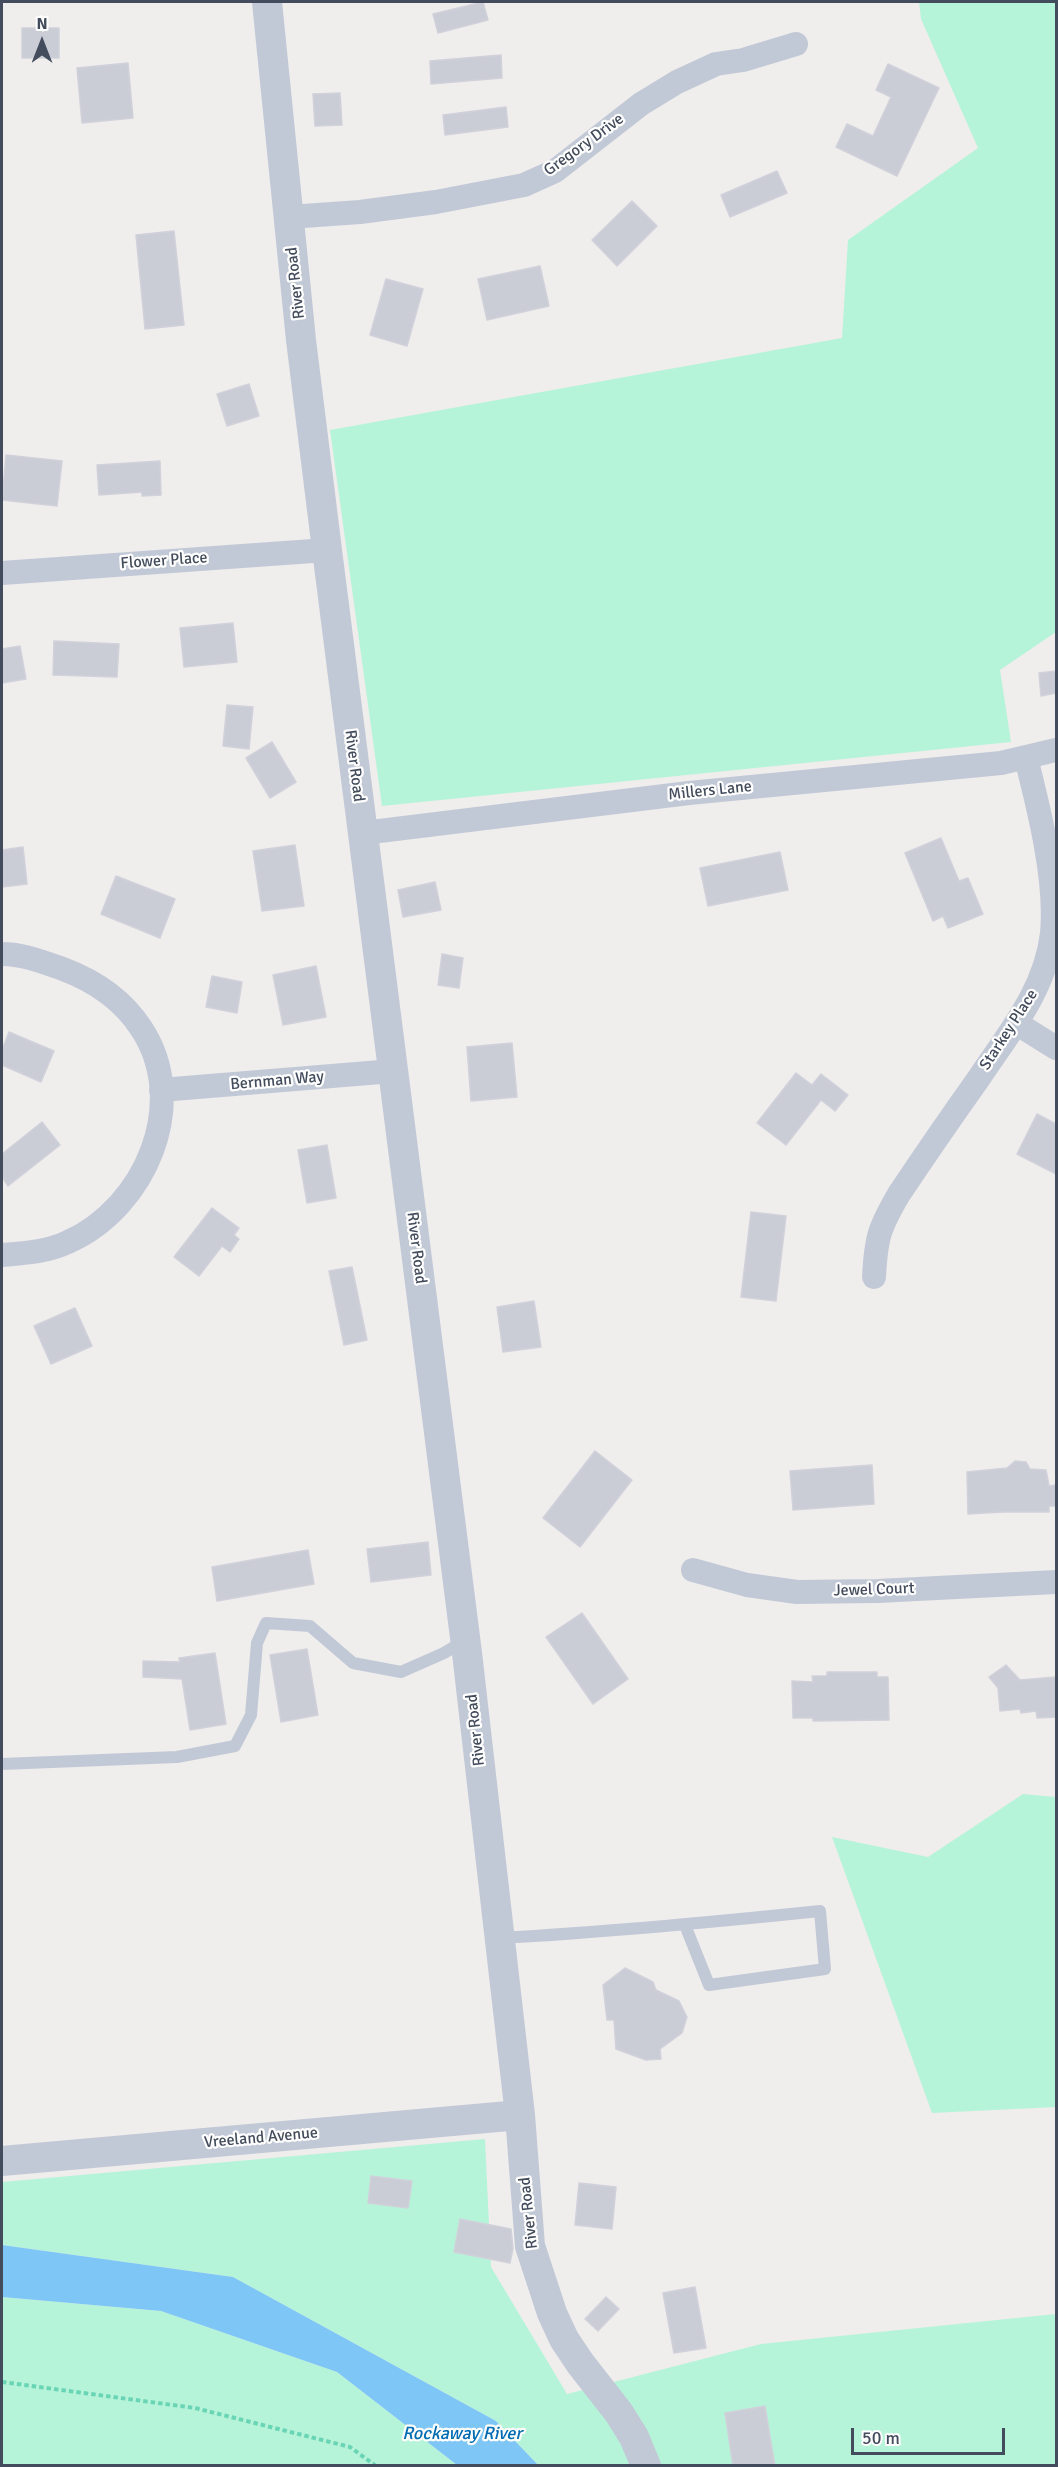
<!DOCTYPE html>
<html>
<head>
<meta charset="utf-8">
<style>
	body { margin:0 }
	#map { position:relative; width:1058px; height:2467px; overflow:hidden; background:#f0eded; font-family:Signika,sans-serif }
	canvas { display:block }
	.frame { position:absolute; inset:0; border:3px solid #434c5d; pointer-events:none }
	.north { position:absolute; left:12px; top:12px; width:60px; height:60px; -webkit-text-stroke:4px #fff; paint-order:stroke; rotate:0deg; font-size:16px; font-weight:700; line-height:24px; text-align:center; color:#434c5d }
	.north::after { content:''; display:block; margin:auto; width:21px; height:27px; background:#434c5d; clip-path:polygon(50% 0,100% 100%,50% 72%,0 100%) }
	.scale { position:absolute; left:851px; top:2428px; width:154px; height:27px; box-sizing:border-box; border:3px solid #434c5d; border-top:0; padding-left:8px; font-size:18px; line-height:21px; white-space:nowrap; color:#434c5d; -webkit-text-stroke:4px #fff; paint-order:stroke }
</style>
</head>
<body>
<div id="map">
<canvas width="1058" height="2467"></canvas>
<div class="frame"></div>
<div class="north">N</div>
<div class="scale">50 m</div>
</div>
<script>
const g = document.querySelector('canvas').getContext('2d');
g.lineJoin = 'round';
function fill(path, color) { g.fillStyle = color; g.fill(path, 'evenodd'); }
function stroke(path, color, width, dash) { g.strokeStyle = color; g.lineWidth = width; g.lineCap = dash ? 'butt' : 'round'; g.setLineDash(dash || []); g.stroke(path); }
function write(font, color, halo, rows, align = 'center') {
  g.font = font + ' Signika,sans-serif'; g.lineWidth = 4.5; g.setLineDash([]); g.textBaseline = 'middle'; g.strokeStyle = halo; g.fillStyle = color; for (const [text, x, y, turn = 0] of rows) {
    g.save(); g.translate(x, y); g.rotate((+turn || 0) * Math.PI / 180); g.textAlign = isNaN(turn) ? turn : align; if (halo) g.strokeText(text, 0, 0); g.fillText(text, 0, 0); g.restore();
  }
}
fill(new Path2D(`
	M919,2H1056V632L1000,670L1011,742L382,806L330,430L842,338L848,240L978,148L921,19Z
	M1023,1794L1056,1797V2107L932,2113L832,1837L928,1857Z
	M485,2139L491,2267L567,2394L761,2344L1056,2314V2465H538L496,2421L233,2277L2,2245V2182Z
	M2,2297L161,2311L337,2372L457,2465H2Z`), '#b6f4d9');
fill(new Path2D(`
	M2,2245L233,2277L496,2421L538,2465H457L337,2372L161,2311L2,2297Z`), '#7ec6f6');
const building = new Path2D(`
	M483,2L488,20L438,33L433,14Z
	M22,28H59V58H22Z
	M501,55L502,78L431,84L430,61Z
	M128,63L133,118L82,123L77,68Z
	M888,64L939,88L897,176L836,147L847,124L873,136L891,97L876,90Z
	M340,93L342,125L315,126L313,94Z
	M506,107L508,127L445,135L443,115Z
	M777,171L787,193L730,217L721,195Z
	M632,201L657,226L617,266L592,240Z
	M174,231L184,325L145,329L136,235Z
	M540,266L549,306L487,320L478,279Z
	M386,279L423,289L407,346L370,335Z
	M249,384L259,416L227,426L217,394Z
	M6,455L62,461L57,506L2,500Z
	M160,461L161,495L142,496V492L99,495L97,465Z
	M233,623L237,662L184,667L180,628Z
	M54,641L119,644L117,677L53,675Z
	M20,646L26,679L2,683V649Z
	M1056,671V693L1041,696L1039,673Z
	M227,705L253,707L249,749L223,746Z
	M272,742L296,782L270,798L246,758Z
	M941,838L959,881L968,878L983,914L948,928L943,916L933,921L905,853Z
	M295,845L304,906L262,911L253,851Z
	M23,847L27,884L2,887V850Z
	M780,852L788,890L708,906L700,868Z
	M116,876L175,899L160,938L101,914Z
	M435,882L441,910L403,917L398,890Z
	M442,954L463,958L459,988L438,985Z
	M316,966L326,1017L283,1025L273,975Z
	M212,976L242,982L237,1013L206,1007Z
	M9,1032L54,1051L41,1082L2,1065V1050Z
	M512,1043L517,1097L471,1101L467,1047Z
	M796,1073L812,1085L821,1074L848,1095L835,1111L821,1100L786,1145L757,1123Z
	M1037,1114L1056,1124V1174L1017,1154Z
	M42,1122L60,1145L8,1186L2,1177V1154Z
	M327,1145L336,1198L307,1203L298,1150Z
	M212,1208L239,1228L234,1235L239,1239L230,1252L222,1246L199,1276L174,1257Z
	M751,1212L786,1216L776,1301L741,1297Z
	M352,1267L367,1340L344,1345L329,1271Z
	M534,1301L541,1347L503,1352L497,1307Z
	M75,1308L92,1346L51,1364L34,1326Z
	M595,1451L632,1480L580,1547L543,1518Z
	M1015,1461L1026,1462L1030,1469L1046,1470L1049,1486L1056,1485V1506H1049V1512H1003L968,1514L967,1472L1007,1468Z
	M872,1465L874,1504L793,1510L790,1471Z
	M428,1542L431,1575L371,1582L367,1549Z
	M308,1550L314,1584L217,1601L212,1567Z
	M582,1613L628,1679L593,1704L546,1637Z
	M307,1649L318,1715L281,1722L270,1655Z
	M215,1653L226,1724L190,1730L182,1679L143,1677V1661L180,1662L179,1658Z
	M1006,1665L1020,1680L1056,1677V1717L1037,1718L1036,1711L1021,1713L1020,1709L1000,1711L998,1688L989,1677Z
	M827,1672H877V1677H888L889,1720L813,1721V1718H793L792,1681L813,1682L812,1676H827Z
	M625,1968L653,1982L656,1990L679,2001L687,2017L682,2033L660,2049L661,2059L646,2060L616,2049L614,2020H607L603,1985Z
	M371,2176L412,2181L408,2208L368,2203Z
	M579,2183L616,2187L612,2229L575,2225Z
	M460,2219L511,2229L513,2248L510,2263L454,2252Z
	M695,2287L706,2348L674,2353L663,2293Z
	M606,2297L619,2309L598,2331L585,2319Z
	M765,2406L775,2466H733L725,2413Z`);
fill(building, '#cbcdd6');
stroke(building, '#d0d1da', 1.5);
stroke(new Path2D(`
	M2,2382L195,2408L350,2447L376,2466`), '#6ad5b5', 4, [4.5, 3]);
stroke(new Path2D(`
	M2,1764L177,1757L235,1746L251,1715L257,1643L266,1623L310,1626L353,1663L401,1672L444,1653L464,1641
	M501,1938C608,1932 714,1922 820,1911L825,1969L709,1985L685,1925`), '#c2c9d6', 12);
stroke(new Path2D(`
	M289,217L360,212L436,202L524,185L555,171L641,104L677,82L716,64L743,60L796,44
	M2,573L327,550
	M363,833L689,793L1001,763L1056,750
	M2,954C23,954 43,962 63,969C95,981 122,999 141,1028C191,1103 145,1208 68,1242C47,1252 25,1253 2,1255
	M1016,1023L1056,1048
	M161,1090L393,1071
	M874,1277C876,1238 879,1228 899,1194C925,1155 952,1116 979,1078C1009,1033 1046,989 1052,933C1057,881 1039,809 1026,758
	M693,1570L747,1585L797,1592L878,1591L1056,1582`), '#c2c9d6', 24);
stroke(new Path2D(`
	M267,2L301,340L327,550L467,1653L520,2115L530,2246L552,2313L564,2339L580,2363L619,2413L634,2437L646,2466
	M2,2161L520,2115`), '#c2c9d6', 30);
write('16px', '#434c5d', '#fff', [
	["Gregory Drive",584,145,-36],
	["River Road",296,283,-96],
	["Flower Place",164,561,-4],
	["River Road",354,766,83],
	["Millers Lane",710,791,-6],
	["Starkey Place",1009,1030,-57],
	["Bernman Way",277,1081,-5],
	["River Road",416,1248,83],
	["Jewel Court",874,1590,-2],
	["River Road",476,1730,-96],
	["Vreeland Avenue",261,2138,-5],
	["River Road",529,2213,-96]
]);
write('italic 18px', '#006bb3', '#fff', [
	["Rockaway River",462,2434]
]);
</script>
</body>
</html>
